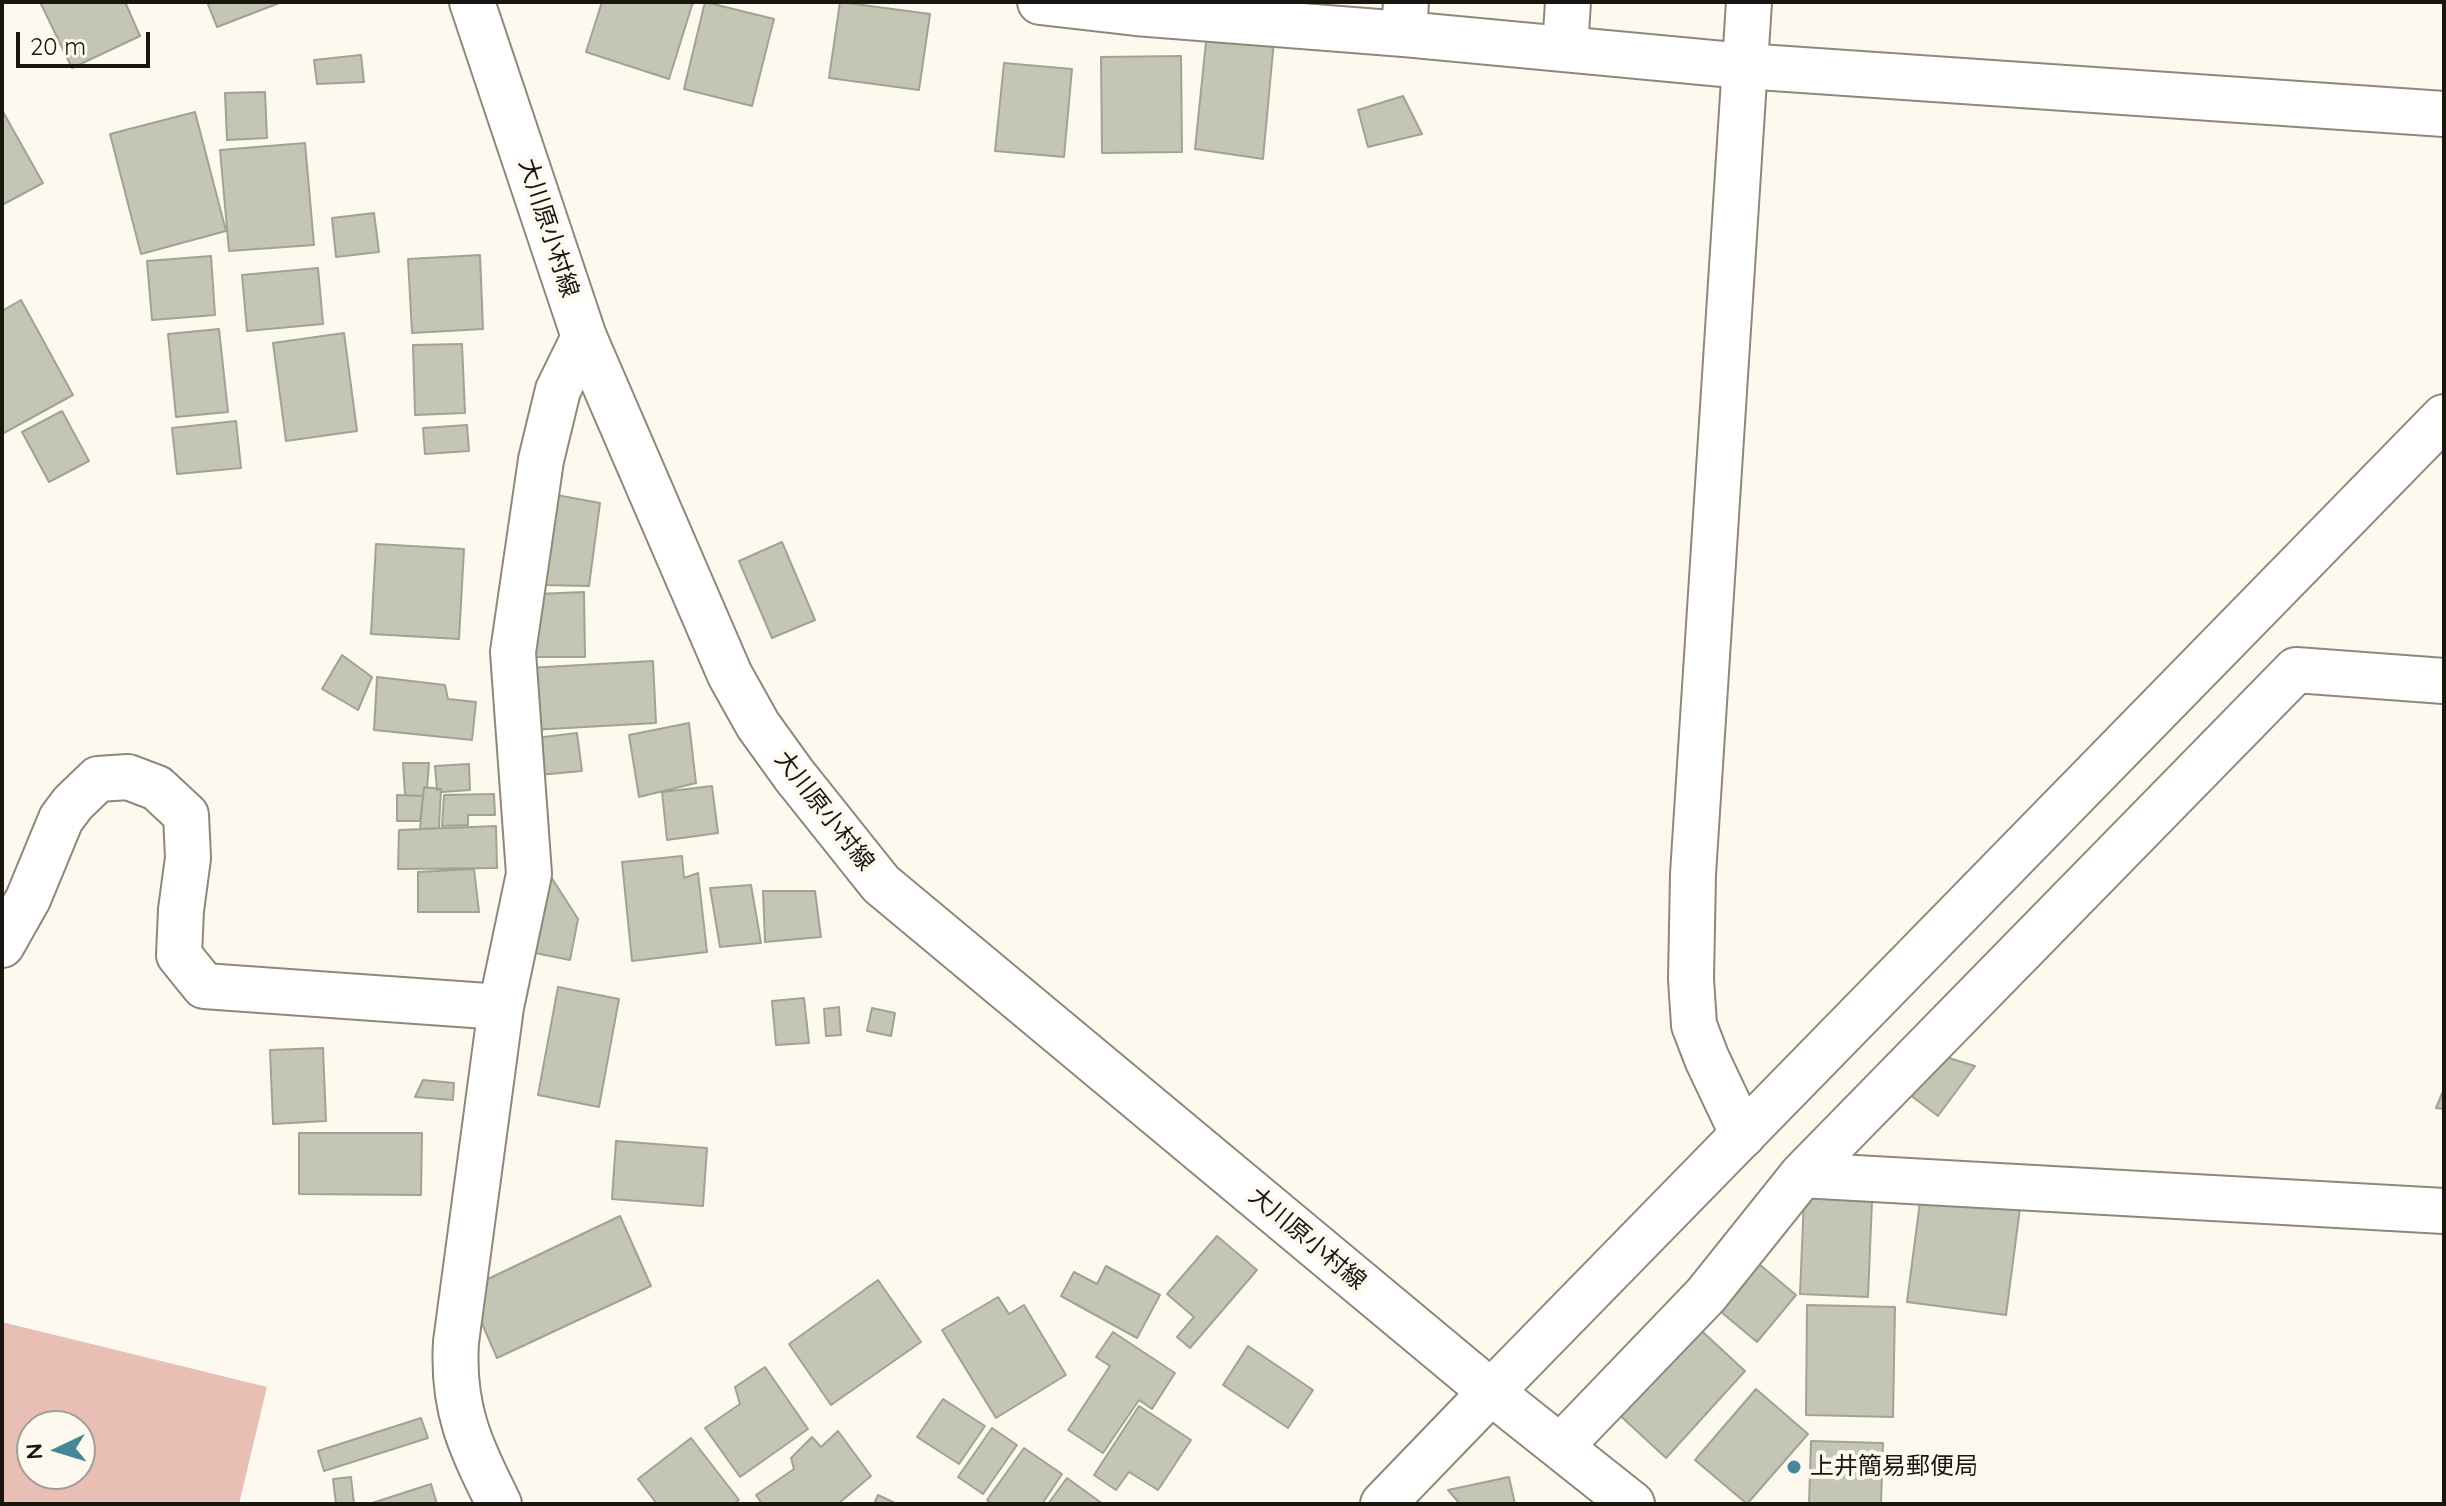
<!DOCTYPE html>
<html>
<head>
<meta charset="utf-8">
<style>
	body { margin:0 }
	#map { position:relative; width:2446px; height:1506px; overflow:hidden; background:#fef9ef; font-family:Quicksand,sans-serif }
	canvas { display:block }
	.frame { position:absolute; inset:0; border:4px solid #191610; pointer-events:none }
	.north { position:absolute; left:16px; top:1410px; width:80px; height:80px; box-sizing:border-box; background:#fef9ef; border:2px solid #a29e96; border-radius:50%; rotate:266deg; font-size:22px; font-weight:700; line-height:32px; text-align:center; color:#191610 }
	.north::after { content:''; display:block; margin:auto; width:28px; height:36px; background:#468699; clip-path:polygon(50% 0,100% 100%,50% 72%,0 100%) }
	.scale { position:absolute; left:16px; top:32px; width:134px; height:36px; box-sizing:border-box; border:4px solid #191610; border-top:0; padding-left:10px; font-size:24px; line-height:28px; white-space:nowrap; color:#191610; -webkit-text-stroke:6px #fef9ef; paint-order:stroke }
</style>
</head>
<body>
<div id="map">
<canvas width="2446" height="1506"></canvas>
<div class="frame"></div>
<div class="north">N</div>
<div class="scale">20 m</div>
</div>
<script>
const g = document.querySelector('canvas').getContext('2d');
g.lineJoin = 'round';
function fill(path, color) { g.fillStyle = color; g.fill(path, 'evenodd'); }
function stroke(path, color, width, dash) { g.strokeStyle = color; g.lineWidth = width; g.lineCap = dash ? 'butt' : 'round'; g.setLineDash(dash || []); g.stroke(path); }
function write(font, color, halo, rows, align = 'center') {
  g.font = font + ' Quicksand,"Noto Sans JP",sans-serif'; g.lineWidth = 8; g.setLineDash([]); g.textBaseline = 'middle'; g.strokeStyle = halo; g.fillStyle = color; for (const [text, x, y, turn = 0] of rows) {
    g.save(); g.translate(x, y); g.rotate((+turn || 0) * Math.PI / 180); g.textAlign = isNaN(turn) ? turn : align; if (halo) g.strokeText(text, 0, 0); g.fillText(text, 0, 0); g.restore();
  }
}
fill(new Path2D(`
	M2,1322L267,1387L239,1504H2ZM32,1426H80V1474H32Z`), '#e9beb5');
const building = new Path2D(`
	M40,2H125L140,36L72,68Z
	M207,2H282L217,27Z
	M602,2H693L669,79L586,52Z
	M705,2L774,19L752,106L684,89Z
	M840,2L930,14L919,90L829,78Z
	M1207,32L1274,40L1263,159L1195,149Z
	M361,55L364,82L317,84L314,60Z
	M1181,56L1182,152L1102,153L1101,57Z
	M1004,63L1072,69L1064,157L995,151Z
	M265,92L267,138L227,140L225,93Z
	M1403,96L1422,134L1368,147L1358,110Z
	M2,110L43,183L2,205Z
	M195,112L226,231L141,254L110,134Z
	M305,143L314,245L229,251L220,150Z
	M374,213L379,252L336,257L332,218Z
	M480,255L483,329L412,333L408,259Z
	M211,256L215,315L152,320L147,261Z
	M318,268L323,324L247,331L242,275Z
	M21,300L73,395L2,434V311Z
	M219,329L228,412L176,417L168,334Z
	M344,333L357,431L286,441L273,343Z
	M462,344L465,413L415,415L413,345Z
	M62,411L89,461L49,482L22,432Z
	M236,421L241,468L177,474L172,428Z
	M467,425L469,451L425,454L423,428Z
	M551,494L600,503L589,586L540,585Z
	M782,542L815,620L772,638L739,561Z
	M376,544L464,549L459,639L371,634Z
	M584,592L585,657H536V594Z
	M342,655L372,677L358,710L322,689Z
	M653,661L656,723L531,730L527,668Z
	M377,677L445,685L448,699L476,702L472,740L374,730Z
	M689,723L696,783L639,797L629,735Z
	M577,733L582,771L539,775L535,738Z
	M403,763H429L427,788L424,787L423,796L405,795Z
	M469,764L470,790L442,792L441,789L437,790L435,766Z
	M712,786L718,833L667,840L662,792Z
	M424,787L441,789L439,828L420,829Z
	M494,794L495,815H468V825L442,826L444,795Z
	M397,795L423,796L420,821H397Z
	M496,826L497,868L398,869L399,830Z
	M682,856L684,878L698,873L707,952L632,961L622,862Z
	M474,869L479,912H418V872Z
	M546,869L578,919L570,960L530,952Z
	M751,885L761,943L720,947L710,888Z
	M763,891H815L821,937L765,942Z
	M558,987L619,999L599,1107L538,1095Z
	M804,998L809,1043L776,1045L772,1001Z
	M839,1007L841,1035L826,1036L824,1009Z
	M872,1008L895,1013L891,1036L867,1031Z
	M323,1048L326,1121L273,1124L270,1050Z
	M1939,1055L1975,1066L1938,1116L1910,1095Z
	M423,1080L454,1083L453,1100L415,1097Z
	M2444,1089V1109L2436,1108Z
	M299,1133H422L421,1195L299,1194Z
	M616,1141L707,1148L703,1206L612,1199Z
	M1921,1194L2020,1208L2006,1315L1907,1302Z
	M1804,1198L1872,1201L1868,1297L1800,1294Z
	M620,1216L651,1286L497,1358L467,1289Z
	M1217,1236L1257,1270L1190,1348L1177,1337L1194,1317L1167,1294Z
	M1753,1259L1796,1295L1757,1342L1714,1306Z
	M1106,1266L1160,1295L1137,1338L1061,1296L1074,1272L1097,1284Z
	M878,1280L921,1342L831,1405L789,1344Z
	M998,1297L1009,1314L1024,1305L1066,1375L996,1418L942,1330Z
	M1807,1305L1895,1307L1893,1417L1806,1415Z
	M1692,1322L1745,1371L1666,1458L1613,1409Z
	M1113,1332L1175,1373L1152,1409L1139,1400L1103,1453L1068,1430L1110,1366L1096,1357Z
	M1248,1346L1313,1390L1288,1428L1223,1385Z
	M765,1367L808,1429L740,1477L705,1428L740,1404L735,1387Z
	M1756,1389L1808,1434L1747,1504L1695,1460Z
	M943,1399L985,1426L959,1464L917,1437Z
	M1139,1406L1191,1440L1158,1490L1129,1472L1116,1490L1094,1475Z
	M421,1418L428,1438L324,1471L318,1451Z
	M992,1428L1017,1445L983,1494L958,1477Z
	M838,1431L871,1476L838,1504H762L756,1495L794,1469L791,1458L812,1437L821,1447Z
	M691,1438L739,1500L734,1504H657L638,1479Z
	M1811,1441L1883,1443L1881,1504H1809Z
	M1024,1448L1062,1474L1042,1504H992L987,1500Z
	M351,1477L354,1504H336L333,1479Z
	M1509,1477L1515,1504H1460L1448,1490Z
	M1067,1478L1103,1504H1048Z
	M431,1484L437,1504H369Z
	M878,1495L897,1504H874Z`);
fill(building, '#c4c6b5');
stroke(building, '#a1a392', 2);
const minor = new Path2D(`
	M1404,34L1406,2
	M1565,48L1568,2
	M2,945L28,899L61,819L73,803L98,779L128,777L157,788L186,815L188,858L181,910L179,955L204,986L501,1007
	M1743,1135L1707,1059L1694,1025L1691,979L1693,874L1749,2
	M1802,1175L2444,1211
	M1561,1446L1706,1295L1802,1175L2296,670L2444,681
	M499,1504C470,1445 452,1409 456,1342L501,1007L529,874L513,652L541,460L558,390L584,337`);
const tertiary = new Path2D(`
	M1040,2L1136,13L1404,34L1744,66L2444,114
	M1383,1504L1491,1392`);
const secondary = new Path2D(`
	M472,2L584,337L730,675L758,725L794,775L881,884L1491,1392L1632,1504
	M1491,1392L2444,417`);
stroke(minor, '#8f8878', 48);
stroke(tertiary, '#8f8878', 48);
stroke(secondary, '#8f8878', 48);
stroke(minor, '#fff', 44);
stroke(tertiary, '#fff', 44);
stroke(secondary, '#fff', 44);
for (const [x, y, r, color] of [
	[1794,1467,8,"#468699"]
]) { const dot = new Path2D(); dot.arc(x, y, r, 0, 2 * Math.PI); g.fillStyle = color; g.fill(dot); stroke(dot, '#fef9ef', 3); }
write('24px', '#191610', '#fef9ef', [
	["大川原小村線",548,228,72],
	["大川原小村線",824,811,52],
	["大川原小村線",1307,1239,40]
]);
write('24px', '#191610', '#fef9ef', [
	["上井簡易郵便局",1810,1467]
], 'left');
</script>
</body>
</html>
